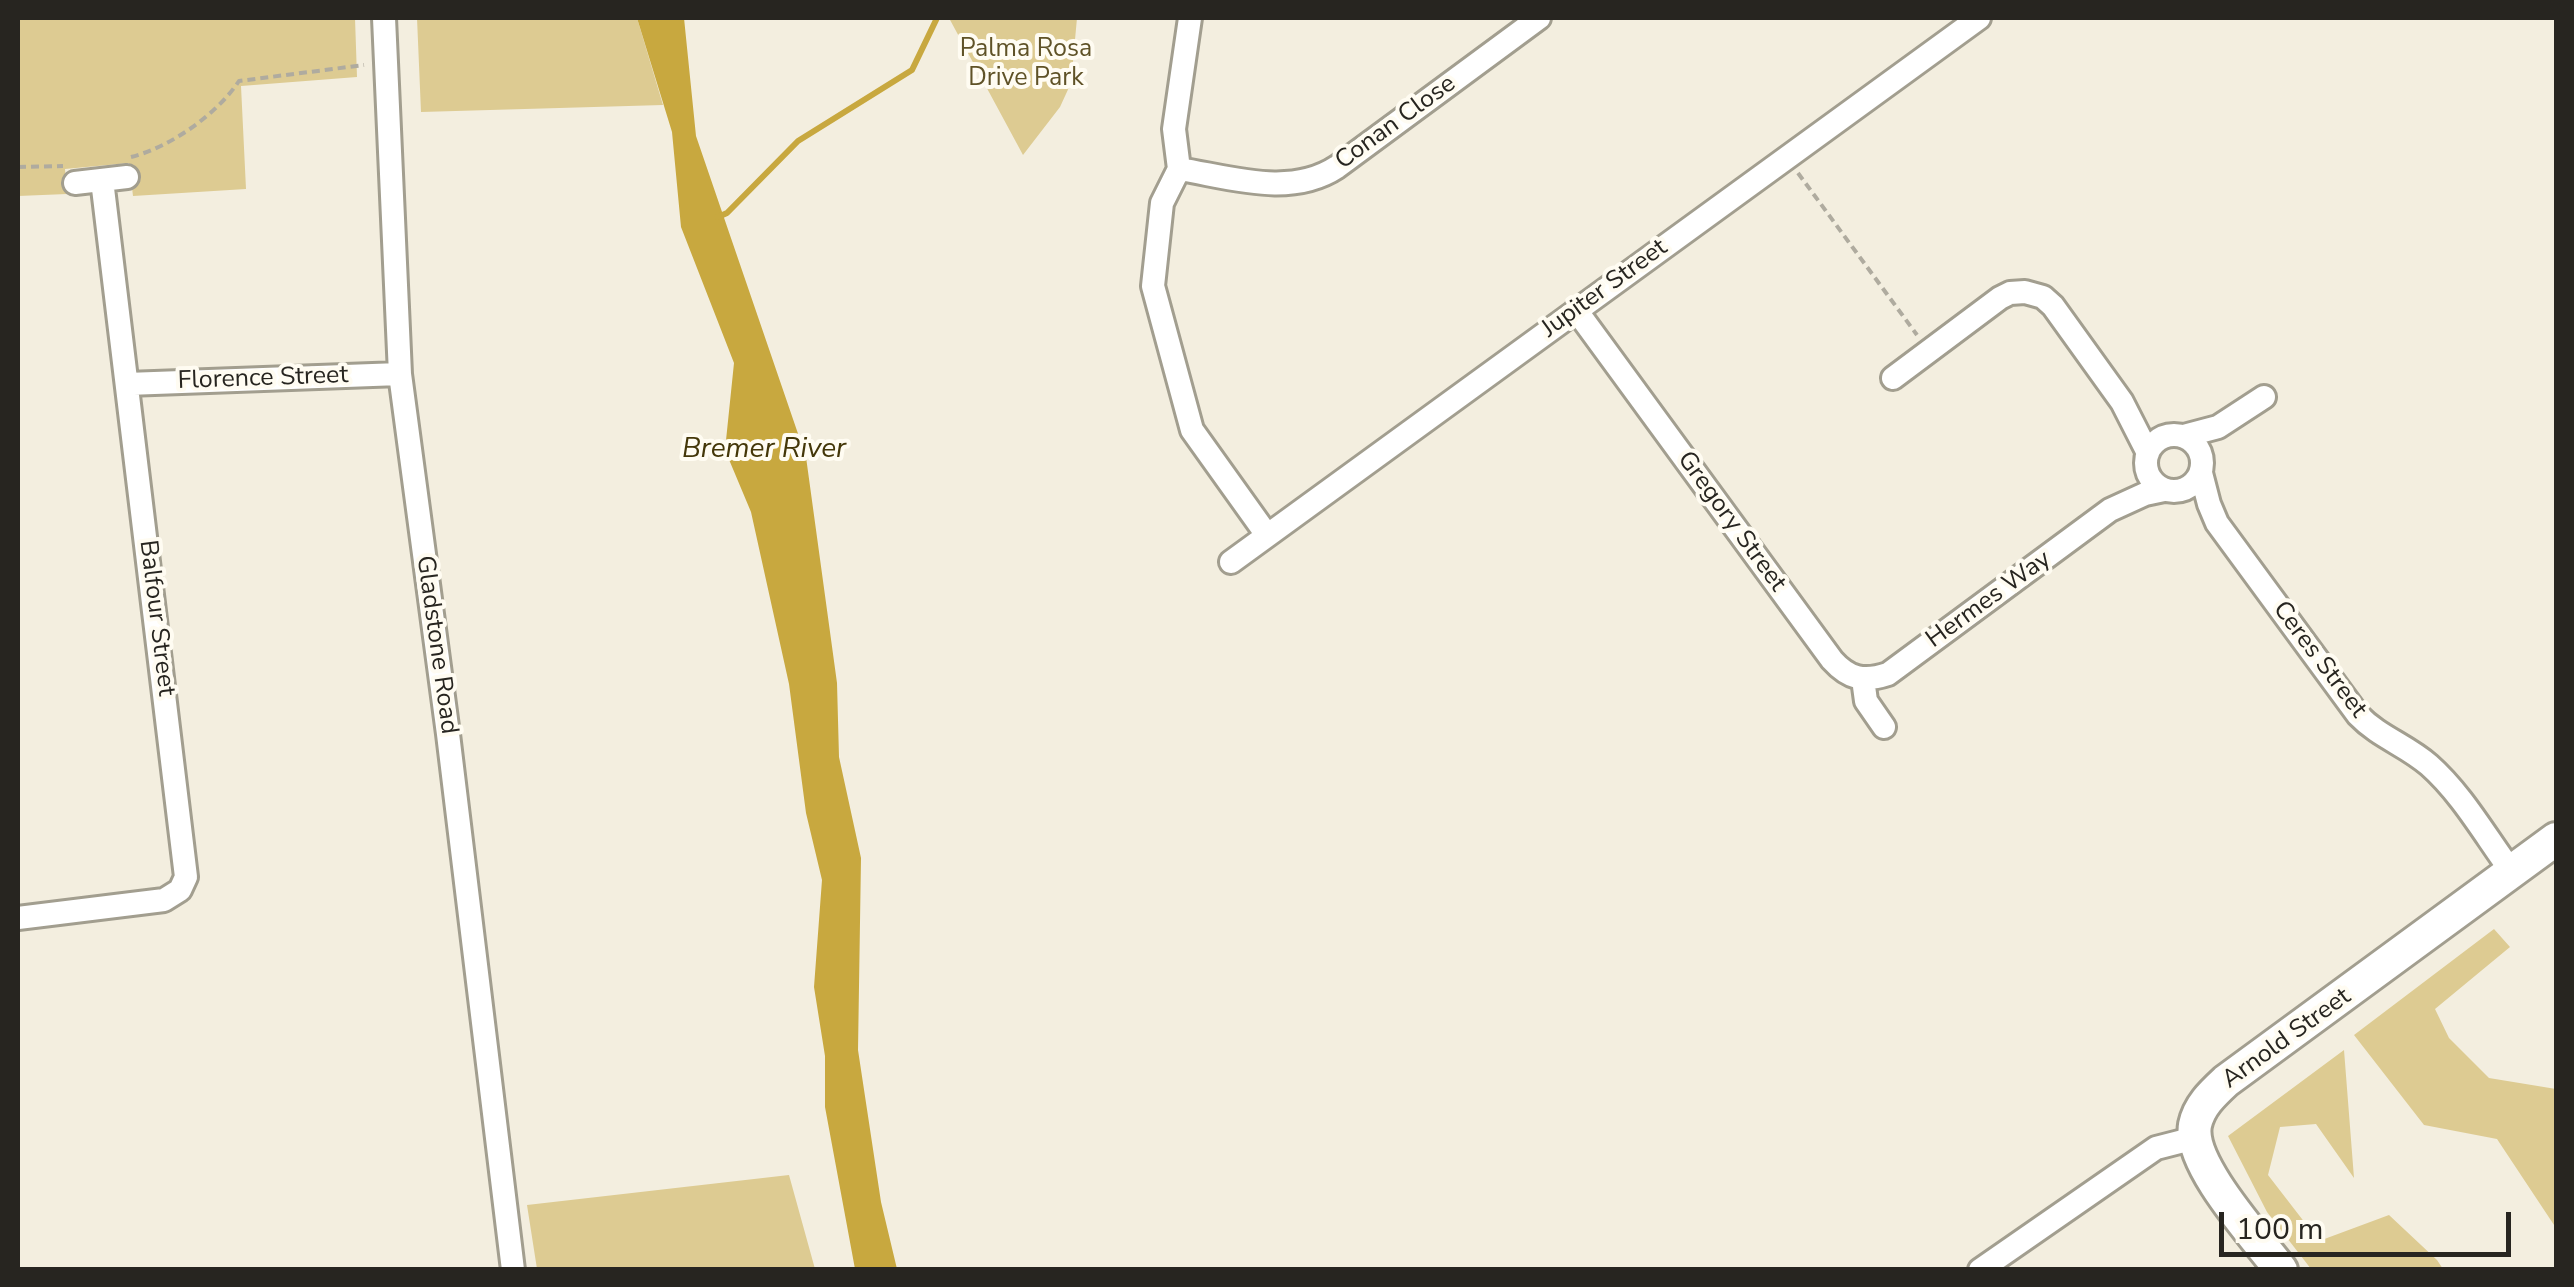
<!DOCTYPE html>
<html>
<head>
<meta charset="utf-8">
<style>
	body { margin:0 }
	#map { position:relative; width:2574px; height:1287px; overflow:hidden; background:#f3eedf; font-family:"Nunito Sans",sans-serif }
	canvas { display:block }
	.frame { position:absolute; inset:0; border:20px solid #272520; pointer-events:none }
	.scale { position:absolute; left:2219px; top:1212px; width:292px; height:45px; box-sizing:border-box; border:5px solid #272520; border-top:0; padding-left:12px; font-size:30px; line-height:35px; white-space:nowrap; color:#272520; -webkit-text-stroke:8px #fffcf2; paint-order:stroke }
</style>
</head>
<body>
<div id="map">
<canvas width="2574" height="1287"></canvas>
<div class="frame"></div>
<div class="scale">100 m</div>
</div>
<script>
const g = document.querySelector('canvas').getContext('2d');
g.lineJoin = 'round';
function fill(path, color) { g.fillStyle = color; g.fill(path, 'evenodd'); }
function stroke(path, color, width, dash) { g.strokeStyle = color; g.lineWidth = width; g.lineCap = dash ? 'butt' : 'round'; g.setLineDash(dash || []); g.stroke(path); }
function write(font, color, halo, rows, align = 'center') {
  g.font = font + ' "Nunito Sans",sans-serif'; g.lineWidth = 8; g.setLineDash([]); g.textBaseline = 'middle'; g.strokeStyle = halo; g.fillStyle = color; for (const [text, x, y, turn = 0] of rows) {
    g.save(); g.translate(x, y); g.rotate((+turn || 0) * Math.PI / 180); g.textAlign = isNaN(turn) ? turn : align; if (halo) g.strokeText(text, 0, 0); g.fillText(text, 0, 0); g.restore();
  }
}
fill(new Path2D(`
	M83,18H355L357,77L241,86L246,189L133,196L129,163L65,169L67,194L18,196V19Z
	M417,18H637L663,105L421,112Z
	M949,18H1077L1071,83L1060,107L1023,155Z
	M2494,929L2510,947L2435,1009L2449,1038L2489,1078L2556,1089V1228L2497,1139L2424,1125L2354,1035Z
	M2344,1050L2354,1178L2316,1124L2280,1127L2268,1175L2319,1241L2389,1215L2437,1260L2443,1269H2311L2267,1212L2228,1136Z
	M789,1175L815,1269H537L527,1205Z`), '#ddcb92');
fill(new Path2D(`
	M637,18H684L696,136L806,457L837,683L839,757L861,858L858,1050L881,1202L897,1269H855L825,1107V1056L814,987L822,880L806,813L789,684L751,512L725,450L734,363L681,227L672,132Z`), '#c8a83f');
stroke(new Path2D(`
	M718,217L727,213L798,141L912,70L937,18`), '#c8a83f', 6);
const street = new Path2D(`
	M384,18L400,374L448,734L513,1270
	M1190,18L1174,129L1179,169L1162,203L1153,286L1192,430L1267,535
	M1179,169C1230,177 1290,198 1337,167L1539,18
	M75,183L127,177
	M1576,310L1832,660C1849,679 1864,682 1888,674L2110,510L2145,494L2164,490
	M1893,378L2000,298L2010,293L2025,292L2043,297L2053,306L2122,402L2148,453
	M127,384L400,374
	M2146 463a28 28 0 1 1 56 0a28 28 0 1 1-56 0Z
	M2184,436L2218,427L2264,397
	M2201,473L2209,504L2217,523L2358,715C2379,737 2406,745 2429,765C2462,794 2486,837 2512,872
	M1231,562L1979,18
	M1863,679L1866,701L1884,727
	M18,918L164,900L180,890L186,877L102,180
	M1980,1270L2156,1148L2195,1138`);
const secondary = new Path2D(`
	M2281,1270C2257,1238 2188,1164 2195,1125C2199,1106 2212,1094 2226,1081L2556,839`);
stroke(street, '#a29e8f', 28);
stroke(secondary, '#a29e8f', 38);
stroke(new Path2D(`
	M131,157C171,147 217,114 239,81L364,65
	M18,167L63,166
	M1798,173L1917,335`), '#afab9f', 4, [8, 5]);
stroke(street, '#fff', 22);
stroke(secondary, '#fff', 32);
write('25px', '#5f5227', '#fffcf2', [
	["Palma Rosa",1026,50],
	["Drive Park",1026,79]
]);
write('25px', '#272520', '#fffcf2', [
	["Conan Close",1396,123,-36],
	["Jupiter Street",1605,289,-36],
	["Florence Street",263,379,-2],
	["Gregory Street",1731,522,54],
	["Hermes Way",1989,600,-36],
	["Balfour Street",156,618,83],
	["Gladstone Road",436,645,82],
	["Ceres Street",2319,660,53],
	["Arnold Street",2287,1039,-36]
]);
write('italic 28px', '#443709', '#fffcf2', [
	["Bremer River",764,450]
]);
</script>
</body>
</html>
